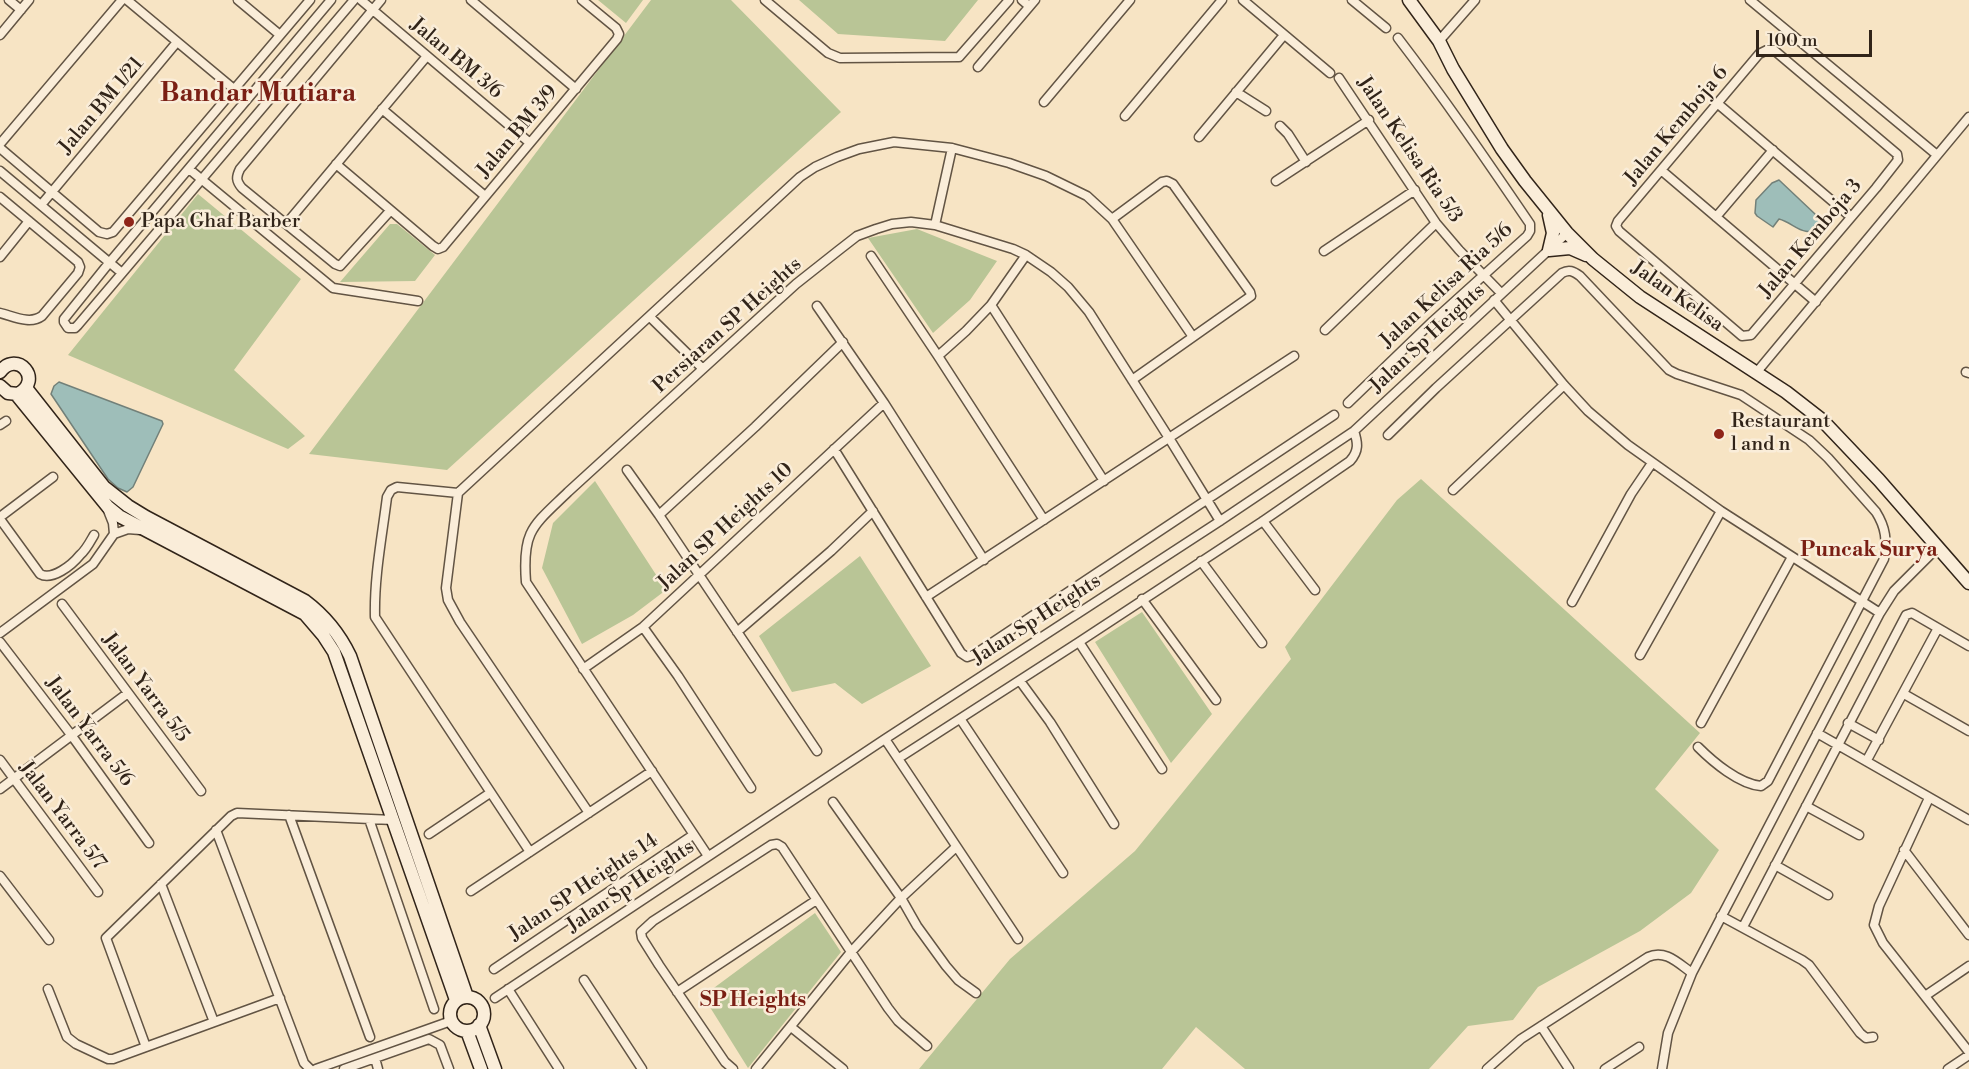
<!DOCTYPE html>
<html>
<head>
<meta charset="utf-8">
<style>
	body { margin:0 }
	#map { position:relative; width:1969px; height:1069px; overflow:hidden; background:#f7e4c4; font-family:"Libre Bodoni",serif }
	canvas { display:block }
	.scale { position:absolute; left:1756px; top:30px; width:116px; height:27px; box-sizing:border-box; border:3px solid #312419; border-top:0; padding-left:8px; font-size:18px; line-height:21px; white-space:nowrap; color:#312419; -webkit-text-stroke:4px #faedd9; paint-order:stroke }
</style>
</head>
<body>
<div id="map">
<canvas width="1969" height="1069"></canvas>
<div class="scale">100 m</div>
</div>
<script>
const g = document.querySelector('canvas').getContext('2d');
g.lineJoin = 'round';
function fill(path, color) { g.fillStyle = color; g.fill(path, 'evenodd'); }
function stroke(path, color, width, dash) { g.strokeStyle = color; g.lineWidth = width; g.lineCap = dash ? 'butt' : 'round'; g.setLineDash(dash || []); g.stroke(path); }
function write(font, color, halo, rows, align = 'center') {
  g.font = font + ' "Libre Bodoni",serif'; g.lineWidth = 5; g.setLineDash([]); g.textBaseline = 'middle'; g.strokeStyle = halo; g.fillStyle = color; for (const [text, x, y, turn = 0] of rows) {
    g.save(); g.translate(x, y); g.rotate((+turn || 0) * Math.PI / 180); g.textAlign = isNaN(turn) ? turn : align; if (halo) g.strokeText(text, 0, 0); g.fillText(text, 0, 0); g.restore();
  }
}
fill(new Path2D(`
	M598,0H643L626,23Z
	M651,0H731L841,112L447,470L309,454Z
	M799,0H978L945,41L838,34Z
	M198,194L301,279L234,370L305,436L288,449L68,355Z
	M390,224H397L435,255L415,281L340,282Z
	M917,229L997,261L970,300L933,333L868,238Z
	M1421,479L1700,733L1655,789L1719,850L1691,893L1640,931L1538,987L1513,1020L1468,1026L1429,1069H1245L1196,1027L1162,1069H919L1010,959L1135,851L1291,659L1285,647L1397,500Z
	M595,481L666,590L633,615L582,644L542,568L553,523Z
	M860,556L931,666L862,704L835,683L792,692L759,636Z
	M1142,612L1212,714L1171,763L1095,642Z
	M815,913L841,952L748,1068L703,996Z`), '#b9c596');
const water = new Path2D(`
	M1779,180L1815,214L1823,226C1803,240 1795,223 1779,219L1773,227L1757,216L1755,213L1756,200L1772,183Z
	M59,382L162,421L163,424L133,487L127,492L118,488L108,479L51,394L54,386Z`);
fill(water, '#9ebeb9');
stroke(water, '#728079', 1.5);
const street = new Path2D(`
	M9,0L21,10
	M127,0L235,90
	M238,0L280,35
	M331,0L109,263L64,319V322L68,328H75L78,325L354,0
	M361,0L530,143
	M381,0L240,169C236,177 236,181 242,188L335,264L340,266L390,211
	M471,0L576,89
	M765,0L828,53L840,58L959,57L1009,0
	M1022,0L1029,6
	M1243,0L1330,73
	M1352,0L1386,28
	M1750,0L1937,155
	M0,35L29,0
	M1439,41L1475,0
	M1767,50L1775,51L1897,154L1898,160L1876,188L1751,335L1742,336L1619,231L1616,226L1618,221L1759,54Z
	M978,67L1035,0
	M1339,78L1436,223L1459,250L1501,293
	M1236,92L1266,111
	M1044,102L1130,0
	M1717,103L1851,217
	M382,109L485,196
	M1125,116L1222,0
	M1280,126L1288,134L1306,162
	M1199,137L1284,35
	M0,144L122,0
	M0,148L99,232L107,234L113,232L310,0
	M336,164L433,246L438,249L443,247L617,39L619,34L616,28L582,0
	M189,169L333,288L418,301
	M1661,170L1816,302
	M0,171L122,273
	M1276,181L1369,120
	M0,197L78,262L80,267L78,273L42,316C30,325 13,316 0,313
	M41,205L177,42
	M1716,217L1773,150
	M1112,219L1162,182L1167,181L1173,184L1250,292L1251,296L1132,380
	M287,223L427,56
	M935,225L952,148
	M1324,251L1415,190
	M871,256L938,356L1044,520
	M0,257L29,221
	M1494,300L1564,385L1588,411L1628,445L1721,511L1880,613
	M991,305L1104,481
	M817,306L884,403L984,560
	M650,317L703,369
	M1325,330L1436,223
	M938,356L966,331L991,305L1026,255
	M1966,372L1969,373
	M1756,373L1969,117
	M1348,403L1433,321L1527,236L1530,231V224C1487,161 1444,98 1398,38
	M0,425L6,421
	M1388,435L1436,388L1562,273C1569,269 1573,271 1580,276L1669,370L1677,374L1741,395L1809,440L1828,458L1876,512C1886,528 1887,540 1884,559L1768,781L1761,786C1739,784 1713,762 1698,747
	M834,449L961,653L967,657L975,654L1334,415
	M627,470L659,515L817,751
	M1453,490L1564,385
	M458,493L397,487L391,490L387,497C382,537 374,577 375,617L530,852
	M107,508L113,523L114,534
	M659,515L755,427L843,342
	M0,517L53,477
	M0,519L40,574C52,581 72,565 80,555C86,550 90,542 94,535
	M1263,521L1315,590
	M1201,561L1262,643
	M926,597L1294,356
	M1142,599L1216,700
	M1572,602L1631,494L1652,463
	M62,604L201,791
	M643,627L678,676L751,788
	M737,632L831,551L873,511
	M0,633L93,564L114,534L128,529L140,530
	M0,642L72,736L149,843
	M1079,642L1162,769
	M1640,655L1721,511
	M583,669L643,627L884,403
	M1020,681L1050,722L1114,824
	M1904,694L1969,731
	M961,720L1063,873
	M1701,723L1792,557
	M1848,723L1879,740
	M1817,733L1969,820
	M885,739L1018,939
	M899,758L1079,642L1263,521L1350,461C1359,451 1358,443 1354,431
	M0,760L98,892
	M1867,760L1938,628
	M0,789L128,693
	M1929,798L1879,906L1874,925L1883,943L1969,1052
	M833,802L901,898L917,926L946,966L958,980L976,993
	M1806,806L1859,835
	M589,813L460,622L448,600L446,588L458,493L800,177L815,167L837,157L859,149L894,142L952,148L1009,163L1046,176L1087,196L1112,219L1193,337
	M289,815L370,1037
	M369,819L434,1009
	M216,830L304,1063L310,1069
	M429,834L490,793
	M1904,850L1969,935
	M708,856L526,582C522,530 533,526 568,492L796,284L839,250L857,236L876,229L892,224L911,222L935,225L1013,249L1026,255L1051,272L1068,287L1089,312L1169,438L1220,521
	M1775,865L1828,895
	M0,876L49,940
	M161,884L214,1022
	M471,891L652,771
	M1721,916L1802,960L1809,965L1860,1033L1866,1038L1873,1037
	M1743,927L1906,615L1912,613L1969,646
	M494,969L693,835
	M584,980L642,1069
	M48,989L67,1037L76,1044L108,1059H113L280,998
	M508,989L559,1069
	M677,992L815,901
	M1925,996L1969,966
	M495,998L885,739L1220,521L1354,431L1567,233
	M1541,1026L1569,1069
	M791,1027L843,1069
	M146,1047L106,938L231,816L237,813L393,820
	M375,1058L378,1069
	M316,1069L451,1021
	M344,1069L429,1039L440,1045L449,1069
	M733,1069L725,1062L659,965L642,938L641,932L653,921L771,845L777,844L782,847L888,1008L898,1021L927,1046
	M756,1069L851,952L901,898L956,847
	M1487,1069L1521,1039L1648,957C1665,949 1678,963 1692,973
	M1605,1069L1639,1047
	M1662,1069L1668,1033L1692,973L1880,613L1894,591L1937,548
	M1948,1069L1969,1055`);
const secondary = new Path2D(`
	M1409,0L1439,41L1453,69L1502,149L1525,181L1567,233L1593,259L1640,297L1786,392L1822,420L1879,480L1969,583
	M1549,215L1553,233L1549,250L1570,248L1586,255
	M0,372C17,349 44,380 18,394L8,393L0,386
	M26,388L104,487L128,506L146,517L305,601C325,616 339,633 350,656L467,997
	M16,394L108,507L119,516L305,614L323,635L334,652L456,1000
	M450 1014a17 17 0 1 1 34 0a17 17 0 1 1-34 0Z
	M479,1025L495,1069
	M467,1031L481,1069`);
stroke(street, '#625444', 11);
stroke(secondary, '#312419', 15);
stroke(street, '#faedd9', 8);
stroke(secondary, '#faedd9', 12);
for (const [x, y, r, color] of [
	[129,222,6,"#8f2418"],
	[1719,434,6,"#8f2418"]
]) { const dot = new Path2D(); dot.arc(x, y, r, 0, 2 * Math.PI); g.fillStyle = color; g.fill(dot); stroke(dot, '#faedd9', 2); }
write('20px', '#312419', '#faedd9', [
	["Jalan BM 3/6",456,59,40],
	["Jalan BM 1/21",102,106,-50],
	["Jalan Kemboja 6",1677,126,-50],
	["Jalan BM 3/9",518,132,-50],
	["Jalan Kelisa Ria 5/3",1409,150,56],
	["Jalan Kemboja 3",1811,239,-50],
	["Jalan Kelisa Ria 5/6",1447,286,-43],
	["Jalan Kelisa",1677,297,35],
	["Persiaran SP Heights",728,326,-42],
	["Jalan Sp Heights",1428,339,-43],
	["Jalan SP Heights 10",726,527,-43],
	["Jalan Sp Heights",1037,620,-33],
	["Jalan Yarra 5/5",145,688,53],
	["Jalan Yarra 5/6",89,732,53],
	["Jalan Yarra 5/7",62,816,53],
	["Jalan Sp Heights",631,887,-34],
	["Jalan SP Heights 14",584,888,-34]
]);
write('20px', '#312419', '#faedd9', [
	["Papa Ghaf Barber",141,222],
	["Restaurant",1731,422],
	["l and n",1731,445]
], 'left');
write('bold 21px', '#7a1f14', '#faedd9', [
	["Puncak Surya",1869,551],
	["SP Heights",753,1001]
]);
write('bold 26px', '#7a1f14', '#faedd9', [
	["Bandar Mutiara",258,95]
]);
</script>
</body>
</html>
